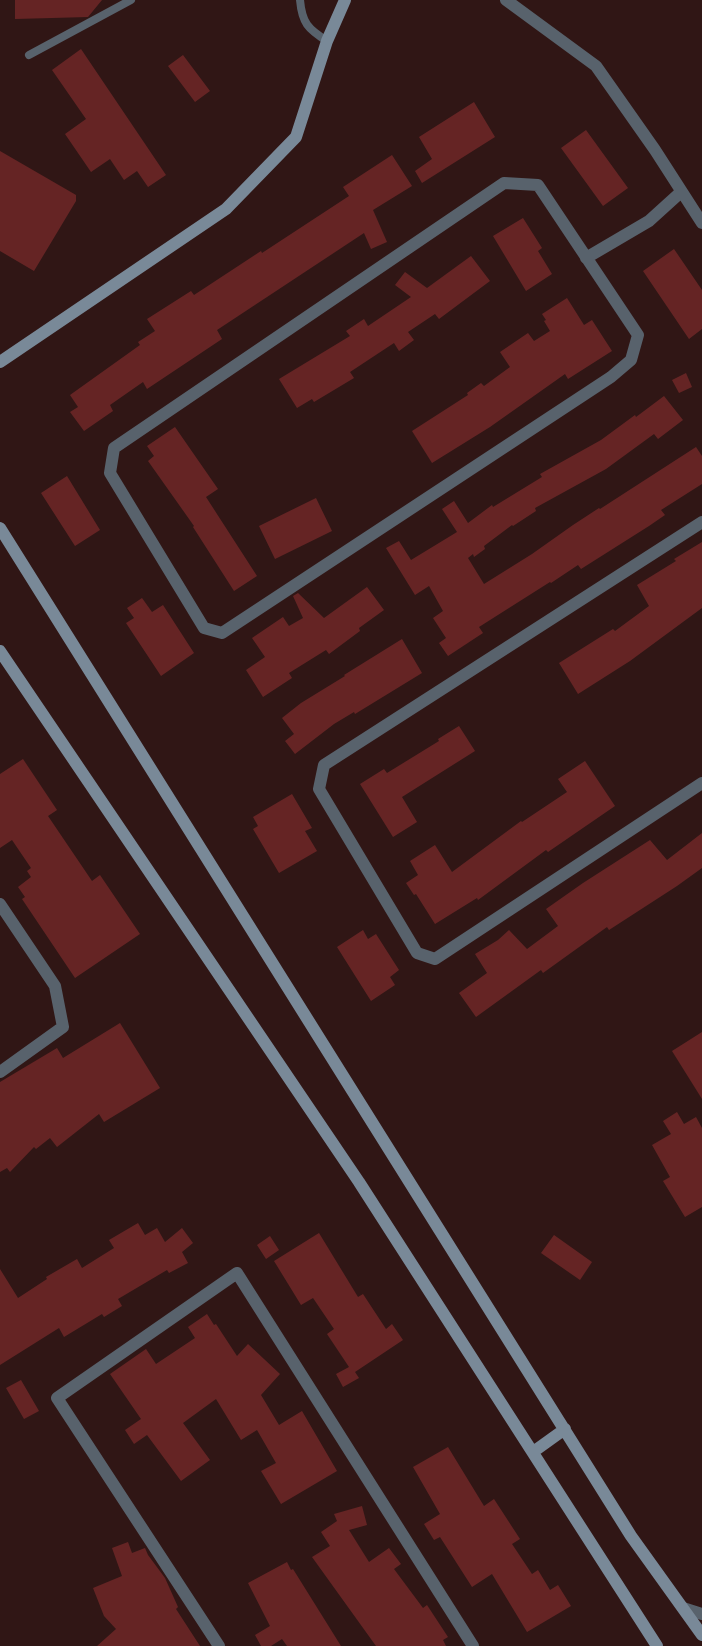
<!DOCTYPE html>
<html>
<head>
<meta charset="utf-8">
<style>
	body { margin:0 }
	canvas { display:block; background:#301615 }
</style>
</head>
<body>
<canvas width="702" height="1646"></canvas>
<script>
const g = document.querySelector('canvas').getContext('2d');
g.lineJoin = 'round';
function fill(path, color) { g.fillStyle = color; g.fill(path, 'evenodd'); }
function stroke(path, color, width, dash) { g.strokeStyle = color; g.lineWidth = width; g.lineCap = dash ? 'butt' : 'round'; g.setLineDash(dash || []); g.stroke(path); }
fill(new Path2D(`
	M15,0H102L88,17L15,19Z
	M81,49L166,175L148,187L137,171L124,180L110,159L91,172L65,134L86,119L52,70Z
	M183,55L210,91L195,102L168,66Z
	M474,102L495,137L422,183L415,171L432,159L419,137Z
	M586,130L628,188L603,206L561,148Z
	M0,151L76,195V201L34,271L0,251Z
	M392,155L412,186L373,210L387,242L371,249L364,233L217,330L222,339L147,389L143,382L110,405L113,411L84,431L70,412L78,407L70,395L140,345L138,342L155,331L147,319L191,291L194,295L261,251L262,253L349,196L343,187Z
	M523,218L542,248L538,251L552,274L526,291L493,236Z
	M674,249L702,290V329L689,339L643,271Z
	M471,256L490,281L439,319L435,314L408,332L414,340L399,351L394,343L350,372L354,378L314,402L312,399L297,408L279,379L350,336L346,331L364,319L368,326L411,297L395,285L405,272L427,288Z
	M567,298L584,325L592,320L612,351L568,379L565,374L490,427L432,463L412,431L468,395L467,393L481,383L484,386L510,367L500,352L528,333L534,341L550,331L544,321L546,320L542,314Z
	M686,373L692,387L679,393L672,380Z
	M664,396L683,420L658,439L654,434L606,469L535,508L536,511L513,526L512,525L484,546L485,549L474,557L473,554L468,558L484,584L532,554L573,525L599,508L600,509L696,447L702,456V484L661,510L665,515L649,526L581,569L578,565L551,583L550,582L479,627L483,633L448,656L439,643L446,638L433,618L443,611L429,586L415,595L386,548L399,541L411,560L457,532L442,509L454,501L468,523L492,505L493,507L542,477L540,474L601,440L635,415L636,417Z
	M175,427L218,489L206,497L257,576L234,591L193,527L194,526L148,461L154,456L147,446Z
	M67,476L100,530L75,546L41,493Z
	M316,498L332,531L275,559L259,526Z
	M702,542V608L630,661L578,694L559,663L613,629L615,631L649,606L637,585L676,561L674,559Z
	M367,587L384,610L359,628L360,631L329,654L326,650L289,673L292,678L263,697L246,670L265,657L252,638L283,617L289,626L303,618L293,596L298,593L324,618Z
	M142,598L152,612L163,605L194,653L161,676L126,623L134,618L127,608Z
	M402,639L422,673L355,714L354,712L334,724L295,754L285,741L294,734L282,718L301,703L345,676L344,675Z
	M459,726L475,751L402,797L417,822L393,837L360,784L384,769L387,773L439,741L438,739Z
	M23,759L57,810L48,816L92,881L100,875L140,934L75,978L22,899L25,897L18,887L31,877L27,871L31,868L12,840L0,848V774Z
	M585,761L615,806L548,852L546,850L478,900L477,898L435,924L416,894L414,895L406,883L418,875L410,861L435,845L452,872L521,821L522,822L567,792L558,779Z
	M292,794L312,828L305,831L317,851L279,873L253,829L258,826L253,817Z
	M702,833V868L677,886L609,930L607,927L543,973L541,970L476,1017L459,993L487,973L475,954L498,940L509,930L527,949L558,926L546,909L583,883L650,840L667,860Z
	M363,930L368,939L376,934L399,970L390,977L395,985L371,1001L337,947Z
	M120,1023L160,1088L104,1122L99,1114L57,1147L50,1138L36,1149L34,1147L10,1172L7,1168L0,1172V1082L57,1048L63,1058Z
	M702,1032V1099L672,1051Z
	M677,1112L684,1124L696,1117L702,1128V1207L685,1217L663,1181L670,1177L652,1145L671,1134L663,1121Z
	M138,1223L145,1235L157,1228L165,1242L182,1228L193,1243L182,1252L188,1263L169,1273L167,1270L118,1299L122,1306L104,1317L102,1314L64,1337L59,1328L0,1365V1269L18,1298L47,1279L46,1277L77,1259L82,1268L114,1248L109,1240Z
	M319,1233L358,1297L363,1294L386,1329L392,1324L403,1340L355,1372L359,1378L343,1387L336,1374L349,1367L327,1334L334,1329L313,1298L301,1305L274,1261Z
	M554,1235L592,1262L580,1280L541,1253Z
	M270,1236L279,1250L266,1259L257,1245Z
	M207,1314L214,1325L216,1324L237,1356L248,1344L280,1374L261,1395L279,1425L302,1411L337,1471L281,1504L261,1471L276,1463L257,1430L241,1440L216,1399L183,1423L210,1460L181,1481L147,1435L134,1444L125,1430L141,1419L110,1374L146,1349L156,1364L195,1338L188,1327Z
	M21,1380L39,1411L24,1419L6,1388Z
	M448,1447L484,1506L494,1499L520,1539L512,1544L532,1574L538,1570L550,1590L558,1585L571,1606L527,1632L492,1574L472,1587L440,1537L434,1540L424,1524L440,1514L413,1467Z
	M362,1506L367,1525L349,1530L369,1562L389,1548L401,1564L394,1569L423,1608L427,1605L448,1637L443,1640L446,1646H376L312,1557L330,1546L321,1532L337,1521L334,1514Z
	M128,1542L132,1553L145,1548L148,1555L165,1578L178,1607L176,1609L200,1646H97L116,1629L104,1616L93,1588L122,1576L112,1548Z
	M287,1562L291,1570L293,1569L341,1646H287L282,1639L271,1646H261L255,1635L270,1626L248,1583Z`), '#652424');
stroke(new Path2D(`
	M300,0C302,23 308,29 327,41
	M29,55L131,0`), '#58626c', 8);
stroke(new Path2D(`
	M506,0L596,66L655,150L702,223
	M504,183L538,185L638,335L631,360L611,377L222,633L204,628L110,473L114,448Z
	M586,258L649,221L681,192
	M702,522L324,765L319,789L417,953L435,959L702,783
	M0,904L55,986L63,1027L0,1072
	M683,1608L702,1614
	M219,1646L57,1398L237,1273L473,1646`), '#58626c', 12);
stroke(new Path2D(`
	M0,362L226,209L296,137L327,41L345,0
	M0,528L631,1536L702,1635
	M0,651L359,1182L657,1646
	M533,1452L565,1429`), '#798998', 12);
</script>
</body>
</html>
